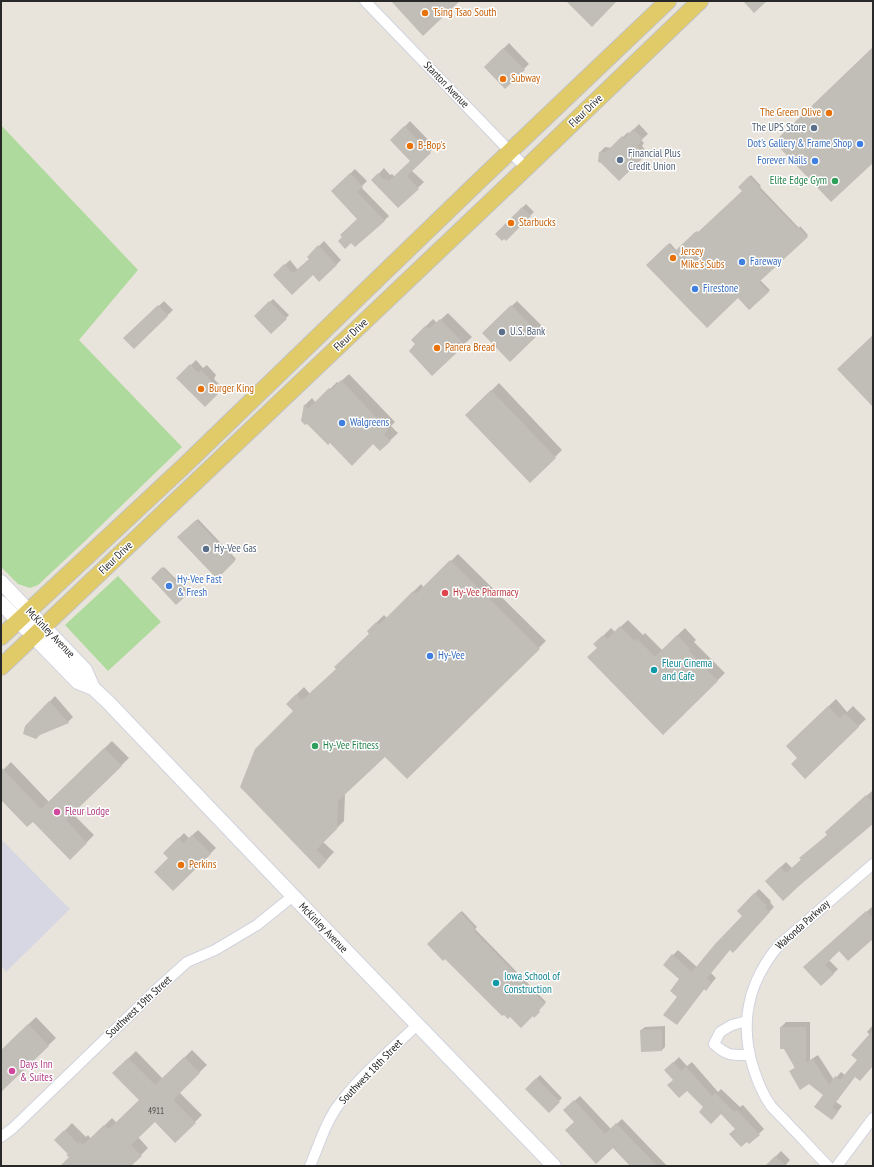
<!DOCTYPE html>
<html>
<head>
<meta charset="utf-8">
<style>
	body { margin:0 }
	#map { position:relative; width:874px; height:1167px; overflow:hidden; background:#e9e4db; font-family:"PT Sans Narrow",sans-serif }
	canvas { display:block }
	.frame { position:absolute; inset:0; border:2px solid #282828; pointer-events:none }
</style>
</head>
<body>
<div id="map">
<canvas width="874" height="1167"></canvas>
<div class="frame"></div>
</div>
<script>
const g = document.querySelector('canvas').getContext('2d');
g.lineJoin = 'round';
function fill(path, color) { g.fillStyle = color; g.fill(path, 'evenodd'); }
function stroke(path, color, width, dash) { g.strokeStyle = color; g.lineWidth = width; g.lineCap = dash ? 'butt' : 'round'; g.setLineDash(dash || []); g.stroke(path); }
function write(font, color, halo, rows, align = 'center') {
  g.font = font + ' "PT Sans Narrow",sans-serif'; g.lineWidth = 3; g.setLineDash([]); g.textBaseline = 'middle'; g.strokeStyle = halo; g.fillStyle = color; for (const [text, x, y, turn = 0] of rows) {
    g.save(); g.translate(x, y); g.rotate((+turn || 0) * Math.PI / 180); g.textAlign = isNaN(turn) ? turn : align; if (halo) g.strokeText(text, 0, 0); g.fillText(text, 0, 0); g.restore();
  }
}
fill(new Path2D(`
	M1,839L70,909L6,972L1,966Z`), '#d6d7e2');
fill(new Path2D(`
	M1,125L138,270L79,340L182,447L84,542L38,585L30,588L18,584L1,567Z
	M118,576L161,622L108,671L65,625Z`), '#aeda9d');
fill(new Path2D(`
	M509,43L529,64L505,88L485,67Z
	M410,121L435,147L411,170L424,182L398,207L373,180L384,168L390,175L392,174L395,177L412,161L392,140Z
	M639,124L648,134L641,140L644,143L642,146L647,152L619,180L600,152L605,147L612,148L628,132L629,134Z
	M355,169L367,181L361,187L389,216L371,233L332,191Z
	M751,175L761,186L760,187L799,228L800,226L808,235L760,280L770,290L750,309L738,297L647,265L670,243L677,251L697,231L699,233L743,191L739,187Z
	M526,204L534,212L506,239L496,234Z
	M324,241L341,260L336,265L313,274L274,275L290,260L298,270L310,259L308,257Z
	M273,299L289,315L271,333L255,316Z
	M164,301L173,310L134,348L125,338Z
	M517,301L544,328L510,361L483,333Z
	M448,313L472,337L432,374L420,332L433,319L437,323Z
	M196,360L203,368L207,365L216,375L214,379L223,388L205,406L178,378Z
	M349,374L395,422L391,426L398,433L380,450L373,443L330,442L307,423L302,421L305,405L312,398L316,403L337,382L339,383Z
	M499,383L562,450L555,457L467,415Z
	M198,519L236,559L217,577L179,537Z
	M458,554L546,641L407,777L385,756L345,793L344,821L323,842L334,852L319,868L242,787L294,711L287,704L304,687L310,694L337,669L370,633L368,631L384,615L387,618L421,584L424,588Z
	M164,567L189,592L176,604L152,579Z
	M628,620L643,635L645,633L662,650L685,628L696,640L694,642L725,673L663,734L595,644L611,628L615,632Z
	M55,696L73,717L68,722L26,726Z
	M836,699L847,712L853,706L866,719L805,778L799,758L787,746Z
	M112,741L129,758L72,813L94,835L70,859L33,820L1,799V772L11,762L49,802Z
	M872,791L873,822L798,885L771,876L786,862L792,868L828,834L831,827Z
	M198,830L216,848L173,890L170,847L184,833L189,838Z
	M759,889L771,901L770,902L774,907L737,947L730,949L711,973L716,978L711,984L705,988L681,1019L679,997L681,978L673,955L678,950L697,967L744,916L738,911Z
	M872,907L873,908V937L840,950L829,960L838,969L833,974L809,962Z
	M462,911L477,927L475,929L546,1002L534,1016L445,957L428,944Z
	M36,1017L56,1038L1,1090V1051Z
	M786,1022H810V1060L818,1055L834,1080L841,1072L845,1075L858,1060L870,1035L867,1032L873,1025V1066L855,1076L836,1102L842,1106L836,1114L824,1095L809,1083L790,1072L796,1066L781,1027Z
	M665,1026V1047L662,1050L641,1030L645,1027Z
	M192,1050L207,1065L179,1092L202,1115L175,1142L155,1121L138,1137L148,1148L130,1166H61L70,1157L69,1154L56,1140L70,1125L72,1123L86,1137L88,1135L91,1139L112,1118L117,1123L140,1100L113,1073L136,1051L163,1079Z
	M679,1057L687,1066L692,1062L718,1092L721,1089L740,1107L743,1105L764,1129L749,1143L721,1112L705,1107L687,1090L674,1080L671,1065Z
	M540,1075L562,1098L549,1111L526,1089Z
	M580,1096L611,1129L622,1119L667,1166H632L613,1147L575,1122L570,1105Z
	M781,1151L790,1160L785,1166H766Z`), '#0003');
fill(new Path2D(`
	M391,1H460L423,36Z
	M566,1H617L592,27Z
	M743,1H767L754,13Z
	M873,47V163L831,202L774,142Z
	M503,48L525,70L505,89L484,67Z
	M404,126L431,153L407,176L419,189L398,208L371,180L378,173L384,180L386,178L389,181L410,161L390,140Z
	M633,129L643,139L637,146L640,149L637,152L643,158L619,181L601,163L598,162L599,152H606L622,136L624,138Z
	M350,173L363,187L357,192L385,221L355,247L351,243L345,249L338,241L342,237L340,235L357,219L331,191Z
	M749,176L761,188L759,189L797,228L798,227L808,237L759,282L769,292L749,310L738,298L707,328L646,265L668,244L675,251L695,232L697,233L742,191L738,187Z
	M522,207L531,216L506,241L504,239L502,241L495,234Z
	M318,245L337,265L319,282L313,275L292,295L273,275L284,264L293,273L309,259L307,257Z
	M269,301L287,319L271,334L254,316Z
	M158,305L168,316L134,349L123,338Z
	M511,305L539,334L510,362L482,333Z
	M440,319L465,345L432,376L409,351L415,344L411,340L425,326L429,329Z
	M873,335V407L837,369Z
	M190,364L198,373L201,370L211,381L209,385L218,394L205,407L176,378Z
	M341,380L388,430L384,434L391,441L380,451L373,444L352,466L330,443L328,445L307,424L305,425L301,421L304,404L308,409L329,388L331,390Z
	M491,390L556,458L530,483L465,415Z
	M196,520L235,561L217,579L177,537Z
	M450,560L540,649L407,779L385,757L338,801L337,829L316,850L327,860L319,869L240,787L255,749L293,711L286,704L296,694L302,700L336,669L334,667L369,634L367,631L376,622L379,625L413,591L416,594Z
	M162,567L188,594L176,605L151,578Z
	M620,626L635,641L637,639L655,657L677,635L690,648L688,650L718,681L663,735L587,657L597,648L593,644L603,635L607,639Z
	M49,701L69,723L40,735L36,739L23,734L25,726Z
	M828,706L840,718L845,713L859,727L805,779L791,764L797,758L786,746Z
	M104,748L122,766L66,820L87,843L70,860L33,822L27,827L1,800V767L41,809Z
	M866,795L873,803V824L799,886L783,901L765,881L780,867L786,873L801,860L799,858L827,835L825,832Z
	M192,835L211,854L173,891L154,872L168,858L163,853L178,838L183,843Z
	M754,893L767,906L765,908L770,912L733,953L730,950L707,978L712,983L706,991L704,989L677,1025L663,1015L677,997L670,991L679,979L663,965L672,954L692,972L715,944L742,916L737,911Z
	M866,911L873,918V939L848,961L839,951L825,965L834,974L821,986L803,967Z
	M460,912L476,929L474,931L545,1004L539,1010L540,1012L534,1018L533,1016L521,1028L510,1017L508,1019L504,1015L502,1016L445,959L443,961L427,944Z
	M28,1024L49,1046L1,1092V1050Z
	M780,1027H806V1063L813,1059L829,1085L835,1076L840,1080L857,1060L851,1055L873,1030V1066L860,1081L855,1077L832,1107L838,1112L832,1120L814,1107L823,1095L809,1084L800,1090L789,1071L795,1068L784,1049H780Z
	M662,1029V1051L641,1052L640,1030Z
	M184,1057L200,1073L173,1100L196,1123L175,1143L155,1122L131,1145L142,1156L131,1166H60L69,1157L66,1155L68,1154L54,1140L62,1132L65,1130L78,1144L80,1142L83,1145L104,1125L109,1129L139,1100L112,1073L128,1058L155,1085Z
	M673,1062L681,1071L686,1067L712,1096L715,1093L734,1112L737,1110L760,1135L749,1144L747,1142L741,1147L729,1134L735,1129L721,1114L711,1124L699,1112L703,1107L687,1091L679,1098L667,1085L673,1080L664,1070Z
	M536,1078L560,1102L549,1113L525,1089Z
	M574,1100L605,1134L616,1123L657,1166H630L613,1148L596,1164L565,1130L574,1122L563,1110Z
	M775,1156L786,1166H765Z`), '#c1bdb7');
const minor = new Path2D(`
	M365,1L526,168
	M747,1021L732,1025L720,1032L714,1044C727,1056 732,1055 749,1055
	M1,1137L13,1128L157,989L187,962L215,950L257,925L293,896
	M310,1166C319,1145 326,1121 340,1103C362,1074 391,1050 417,1025
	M828,1166C815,1153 803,1139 790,1126C784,1119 777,1113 771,1106C763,1095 757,1080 753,1067C739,1022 749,980 780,944L873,864
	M837,1166L873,1118`);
const secondary = new Path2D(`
	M1,582L85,670L93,688
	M1,603L78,682L93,688L108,702L293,896L554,1166`);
const primary = new Path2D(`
	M1,637L184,466L481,179L668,1
	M1,667L526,168L700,1`);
stroke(minor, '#d0d2df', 12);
stroke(secondary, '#d0d2df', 16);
stroke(primary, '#c3c3c3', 18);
stroke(minor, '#fff', 10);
stroke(secondary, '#fff', 14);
stroke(primary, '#e0cb68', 16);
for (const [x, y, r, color] of [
	[425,13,4,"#e8710a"],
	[503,79,4,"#e8710a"],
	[829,113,4,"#e8710a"],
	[814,128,4,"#5c6f8a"],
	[860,144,4,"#3f7fe0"],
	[410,146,4,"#e8710a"],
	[620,160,4,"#5c6f8a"],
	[815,161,4,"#3f7fe0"],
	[835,181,4,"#2e9e5b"],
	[511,223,4,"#e8710a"],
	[673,258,4,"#e8710a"],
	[742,262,4,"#3f7fe0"],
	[695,289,4,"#3f7fe0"],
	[502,332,4,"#5c6f8a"],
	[437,348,4,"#e8710a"],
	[201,389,4,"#e8710a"],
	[342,423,4,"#3f7fe0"],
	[206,549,4,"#5c6f8a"],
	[169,586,4,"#3f7fe0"],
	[445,593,4,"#e0444e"],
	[430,656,4,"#3f7fe0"],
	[654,670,4,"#0f9aa8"],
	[315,746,4,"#2e9e5b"],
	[57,812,4,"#d1479c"],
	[181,865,4,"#e8710a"],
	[496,983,4,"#0f9aa8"],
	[12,1071,4,"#d1479c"]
]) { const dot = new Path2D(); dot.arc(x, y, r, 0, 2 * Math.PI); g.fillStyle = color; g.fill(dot); stroke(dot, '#fff', 1.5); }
write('9px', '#4e4d4c', null, [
	["4911",156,1111]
]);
write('11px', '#c56008', '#fff', [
	["Tsing Tsao South",433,13],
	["Subway",511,79],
	["The Green Olive",821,113,"right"],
	["B-Bop's",418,146],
	["Starbucks",519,223],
	["Jersey",681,252],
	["Mike's Subs",681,265],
	["Panera Bread",445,348],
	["Burger King",209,389],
	["Perkins",189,865]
], 'left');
write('11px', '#282828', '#fff', [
	["Stanton Avenue",446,85,46],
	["Fleur Drive",586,111,-44],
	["Fleur Drive",351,335,-43],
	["Fleur Drive",116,558,-44],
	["McKinley Avenue",50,633,46],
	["Wakonda Parkway",803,925,-42],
	["McKinley Avenue",323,928,46],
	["Southwest 19th Street",139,1007,-43],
	["Southwest 18th Street",371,1072,-46]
]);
write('11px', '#4e5e75', '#fff', [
	["The UPS Store",806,128,"right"],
	["Financial Plus",628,154],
	["Credit Union",628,167],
	["U.S. Bank",510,332],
	["Hy-Vee Gas",214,549]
], 'left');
write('11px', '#366cbe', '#fff', [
	["Dot's Gallery & Frame Shop",852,144,"right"],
	["Forever Nails",807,161,"right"],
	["Fareway",750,262],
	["Firestone",703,289],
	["Walgreens",350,423],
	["Hy-Vee Fast",177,580],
	["& Fresh",177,593],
	["Hy-Vee",438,656]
], 'left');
write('11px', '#27864d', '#fff', [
	["Elite Edge Gym",827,181],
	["Hy-Vee Fitness",323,746,"left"]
], 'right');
write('11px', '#be3a42', '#fff', [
	["Hy-Vee Pharmacy",453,593]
], 'left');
write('11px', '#0d838f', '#fff', [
	["Fleur Cinema",662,664],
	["and Cafe",662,677],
	["Iowa School of",504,977],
	["Construction",504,990]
], 'left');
write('11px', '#b23c85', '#fff', [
	["Fleur Lodge",65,812],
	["Days Inn",20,1065],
	["& Suites",20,1078]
], 'left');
</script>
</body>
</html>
